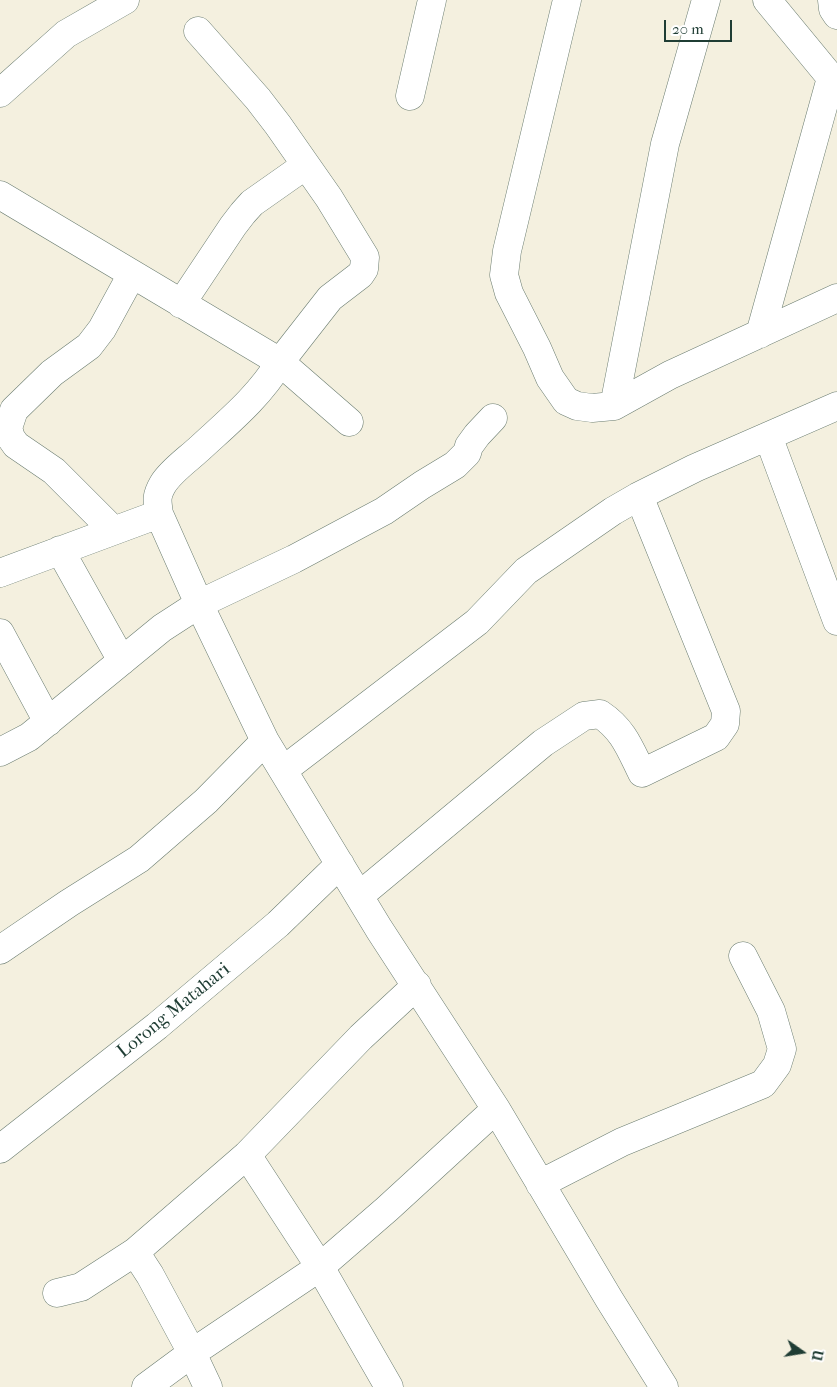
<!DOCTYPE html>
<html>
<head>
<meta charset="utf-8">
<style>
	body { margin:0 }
	#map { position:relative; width:837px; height:1387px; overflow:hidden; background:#f4f0df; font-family:"IM FELL French Canon",serif }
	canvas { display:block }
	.north { position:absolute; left:777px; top:1327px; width:50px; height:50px; -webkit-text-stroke:4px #fff; paint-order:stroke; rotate:103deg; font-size:14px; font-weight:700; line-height:20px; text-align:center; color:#1f3d34 }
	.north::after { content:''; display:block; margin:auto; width:18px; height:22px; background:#1f3d34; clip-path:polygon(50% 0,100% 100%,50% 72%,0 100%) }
	.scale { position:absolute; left:664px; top:20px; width:68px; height:22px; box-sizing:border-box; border:2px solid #1f3d34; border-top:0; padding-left:6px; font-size:15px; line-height:18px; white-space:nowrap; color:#1f3d34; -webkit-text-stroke:4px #fff; paint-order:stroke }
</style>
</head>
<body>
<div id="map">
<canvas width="837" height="1387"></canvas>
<div class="north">U</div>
<div class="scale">20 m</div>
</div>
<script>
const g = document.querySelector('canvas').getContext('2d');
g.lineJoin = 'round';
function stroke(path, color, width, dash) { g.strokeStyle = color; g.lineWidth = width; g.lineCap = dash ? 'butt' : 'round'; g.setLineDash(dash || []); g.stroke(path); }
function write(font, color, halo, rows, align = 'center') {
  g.font = font + ' "IM FELL French Canon",serif'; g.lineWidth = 4.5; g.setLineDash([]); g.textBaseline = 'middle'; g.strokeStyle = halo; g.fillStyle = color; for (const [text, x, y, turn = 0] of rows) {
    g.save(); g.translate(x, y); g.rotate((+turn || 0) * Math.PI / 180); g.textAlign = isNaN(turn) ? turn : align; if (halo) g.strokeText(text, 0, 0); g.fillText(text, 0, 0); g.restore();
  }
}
const minor = new Path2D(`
	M567,0L507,251L504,275L509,293L537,348L550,378L566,401L577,406L592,408L614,406L670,375L837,298
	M767,0L837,85
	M832,0L833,9L837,15
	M198,31L258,99L278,125L329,198L365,257L364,269L360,275L330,298L280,362L349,422
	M0,93L66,34L125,0
	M410,96L432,0
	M0,195L280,362C259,397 228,422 199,449C187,460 171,471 163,484C156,496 157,500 159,514L199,604L265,741L379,929L496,1109L609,1299L664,1387
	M181,304L233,226L243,213L252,203L306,165
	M760,334L831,78
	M614,406L665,144L706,0
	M768,436L837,621
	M113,530L54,471L16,445L11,438L8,428L14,410L52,373L89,346L102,329L132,274
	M60,550L122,661
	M0,573L159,514
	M0,633L48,722
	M0,752L29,737L162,628L199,604L294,559L384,511L422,485L455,465L467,453L469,446L477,435L493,418
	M282,768L290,765L477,622L526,571L613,511L639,496L695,468L837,406
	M359,896L543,743L584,716L600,714C624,730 630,749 642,773L716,737L725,724L726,711L639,496
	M0,950L69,903L139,859L206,801L265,741
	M0,1149L157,1026L278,924L340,864
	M247,1155L320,1267L389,1387
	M540,1184L622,1142L763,1084L777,1065L782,1049L771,1011L743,956
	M135,1252L247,1155L361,1037L417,985
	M57,1293L81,1287L135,1252L150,1275L192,1353L146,1387
	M208,1387L192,1353L320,1267L387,1209L496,1109`);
stroke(minor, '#6a7c70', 29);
stroke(minor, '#fff', 28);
write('19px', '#1f3d34', '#fff', [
	["Lorong Matahari",174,1011,-39]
]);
</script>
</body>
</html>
